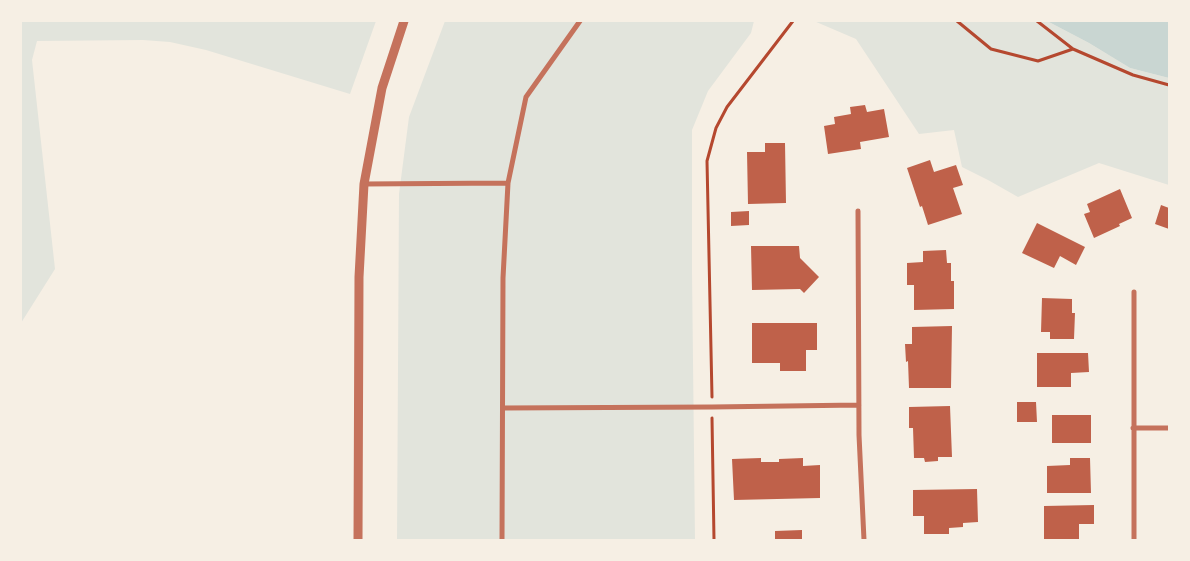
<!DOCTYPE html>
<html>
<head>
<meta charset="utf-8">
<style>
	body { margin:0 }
	#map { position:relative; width:1190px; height:561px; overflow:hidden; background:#f6efe4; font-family:"Fira Sans",sans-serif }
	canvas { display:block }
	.frame { position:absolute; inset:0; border:22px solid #f6efe4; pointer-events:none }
</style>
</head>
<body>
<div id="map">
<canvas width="1190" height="561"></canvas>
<div class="frame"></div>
</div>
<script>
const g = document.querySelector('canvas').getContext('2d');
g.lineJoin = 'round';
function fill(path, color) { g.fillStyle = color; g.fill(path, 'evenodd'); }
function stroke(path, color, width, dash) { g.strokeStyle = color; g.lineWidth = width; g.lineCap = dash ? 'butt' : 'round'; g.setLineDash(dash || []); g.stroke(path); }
fill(new Path2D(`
	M21,21H376L350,94L206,50L170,42L143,40L37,41L32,60L55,269L21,323Z
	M445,21H754L751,33L708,91L692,130V272L695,540H397L399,194L409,117Z
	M814,21H1047L1089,43L1130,68L1169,78V185L1099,163L1018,197L988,180L962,167L954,130L919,134L856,39Z`), '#e2e4dc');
fill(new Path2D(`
	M1047,21H1169V78L1130,68L1089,43Z`), '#c9d6d2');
fill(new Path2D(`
	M865,105L867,112L884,109L889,137L860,142L861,149L828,154L824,126L835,124L834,117L851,114L850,107Z
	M765,143H785L786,203L748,204L747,152H765Z
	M930,160L934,172L956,165L963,185L953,188L962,214L928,225L922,206L920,207L907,168Z
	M1120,189L1132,218L1119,224L1120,226L1094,238L1084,214L1090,212L1087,204Z
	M1161,205L1169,208V229L1155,224Z
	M749,211V225L731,226V212Z
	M1037,223L1085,247L1076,265L1060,256L1054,268L1022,253Z
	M751,246H799L800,258L819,277L804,293L800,289L752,290Z
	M946,250L947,263H951V281H954V309L914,310V285H907V263L923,262V251Z
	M1042,298L1072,299V313H1075L1074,339H1050V332H1041Z
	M752,323H817V350H806V371H780V363H752Z
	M952,326L951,388H909L908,361L906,362L905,344H912V327Z
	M1037,353H1088L1089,372L1071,373V387H1037Z
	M1017,402H1036L1037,422H1017Z
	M950,406L952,457H938V461L925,462L924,458H914L913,428H909V407Z
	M1052,415H1091V443H1052Z
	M761,458V462H779V459L803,458V466L820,465V498L734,500L732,459Z
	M1070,458H1090L1091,493H1047V466L1070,465Z
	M977,489L978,522L963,523V527L949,528V534H924V516H913V490Z
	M1094,505V524H1079V539H1044V506Z
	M802,530V540H775V531Z`), '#bf614a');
stroke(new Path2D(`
	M957,21L991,49L1038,61L1073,49
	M1037,21L1073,49L1133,75L1169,85
	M712,397L707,161L716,128L727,107L793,21
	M712,418L714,540`), '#b5482f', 3);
stroke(new Path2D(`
	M364,184L508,183
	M858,211L859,435L864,540
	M503,408L712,407L859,405
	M1133,428H1169
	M502,540L503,278L508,183L526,97L580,21
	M1134,540V292`), '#c5725c', 5);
stroke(new Path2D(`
	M358,540L359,277L364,184L382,88L404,21`), '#c5725c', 9);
</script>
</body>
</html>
